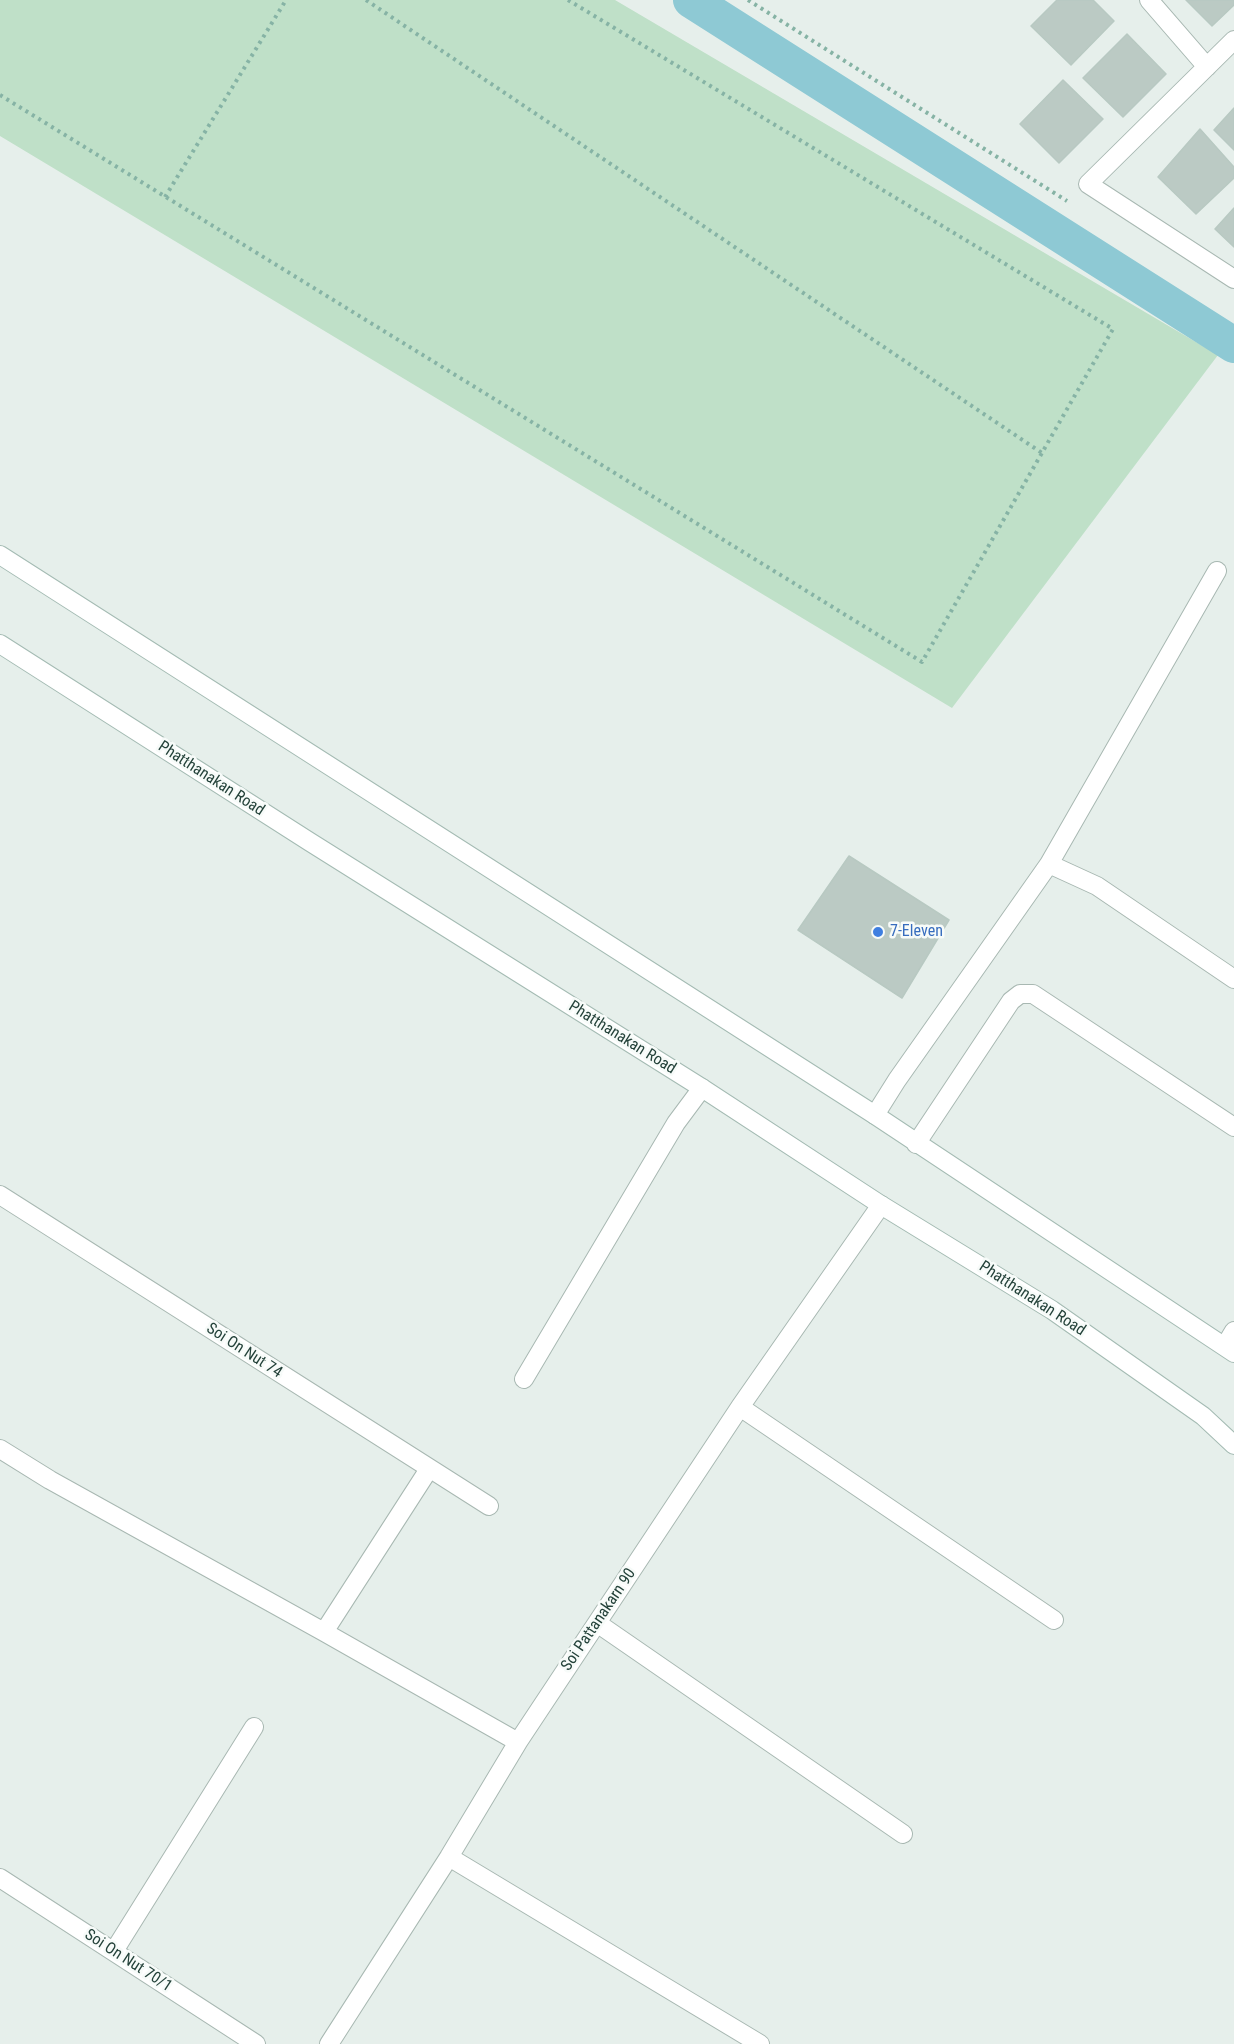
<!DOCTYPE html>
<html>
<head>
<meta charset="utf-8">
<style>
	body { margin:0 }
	canvas { display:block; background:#e6efeb }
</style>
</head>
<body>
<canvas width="1234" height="2044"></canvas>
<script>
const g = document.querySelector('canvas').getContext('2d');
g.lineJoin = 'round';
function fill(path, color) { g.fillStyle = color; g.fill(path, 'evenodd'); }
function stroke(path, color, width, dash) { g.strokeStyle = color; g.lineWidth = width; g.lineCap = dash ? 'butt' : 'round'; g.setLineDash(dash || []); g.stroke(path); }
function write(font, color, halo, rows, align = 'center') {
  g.font = font + ' "Roboto Condensed",sans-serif'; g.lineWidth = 5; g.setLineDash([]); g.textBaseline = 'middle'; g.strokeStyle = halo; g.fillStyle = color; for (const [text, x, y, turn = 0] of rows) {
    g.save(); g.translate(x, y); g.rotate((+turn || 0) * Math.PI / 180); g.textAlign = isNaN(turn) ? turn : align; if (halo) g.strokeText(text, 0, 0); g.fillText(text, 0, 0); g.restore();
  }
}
fill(new Path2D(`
	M0,0H615L1218,355L952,708L0,136Z`), '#bfe0c8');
stroke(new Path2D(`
	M691,0L1234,345`), '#8ec9d4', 36);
const building = new Path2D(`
	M1057,0H1093L1114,21L1071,65L1031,26Z
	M1186,0H1234V5L1212,26Z
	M1127,34L1166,74L1123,117L1083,78Z
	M1063,80L1103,119L1059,163L1020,124Z
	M1234,108V150L1214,130Z
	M1200,129L1234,167V178L1196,214L1158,177Z
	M1234,208V247L1215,229Z
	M849,856L949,920L902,998L798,930Z`);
fill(building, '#bbcac4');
stroke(building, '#b8c9c2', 1.5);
const service = new Path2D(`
	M1225,1346L1234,1331
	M524,1379L676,1123L702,1088`);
const minor = new Path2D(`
	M1149,0L1207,67
	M1234,40L1088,184L1234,279
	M1049,864L1097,886L1234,979
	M875,1115L897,1080L1049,864L1217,571
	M916,1144L1011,1001L1020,994H1033L1234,1127
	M0,1195L489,1506
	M740,1407L1054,1620
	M0,1449L50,1480L324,1632L518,1742
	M597,1623L903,1834
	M324,1632L429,1469
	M449,1857L760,2044
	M114,1951L254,1727
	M329,2044L449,1857L518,1742L740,1407L881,1205`);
const tertiary = new Path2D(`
	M0,1878L256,2044`);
const secondary = new Path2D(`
	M0,555L875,1115L1234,1353
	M0,644L310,842L702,1088L881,1205L1052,1310L1203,1416L1234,1445`);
stroke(service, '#a8b8b2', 20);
stroke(minor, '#a8b8b2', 20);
stroke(tertiary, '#a8b8b2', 20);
stroke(secondary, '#a4bbb3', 20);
stroke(new Path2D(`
	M366,0L1042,453
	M748,0L1067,201
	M0,95L922,662L1113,329L568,0
	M165,197L286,0`), '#86b3a5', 4, [3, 4.5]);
stroke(service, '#fff', 18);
stroke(minor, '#fff', 18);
stroke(tertiary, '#fff', 18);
stroke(secondary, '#fff', 18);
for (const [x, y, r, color] of [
	[878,932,6,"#3f7fe0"]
]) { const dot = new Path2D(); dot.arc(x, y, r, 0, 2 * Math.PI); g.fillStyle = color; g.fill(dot); stroke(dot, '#f7fbf9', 2); }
write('16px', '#24423a', '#f7fbf9', [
	["Phatthanakan Road",211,779,33],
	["Phatthanakan Road",622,1038,32],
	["Phatthanakan Road",1032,1299,33],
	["Soi On Nut 74",244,1351,33],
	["Soi Pattanakarn 90",599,1620,-56],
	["Soi On Nut 70/1",128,1961,33]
]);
write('16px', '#366cbe', '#f7fbf9', [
	["7-Eleven",890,932]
], 'left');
</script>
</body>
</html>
